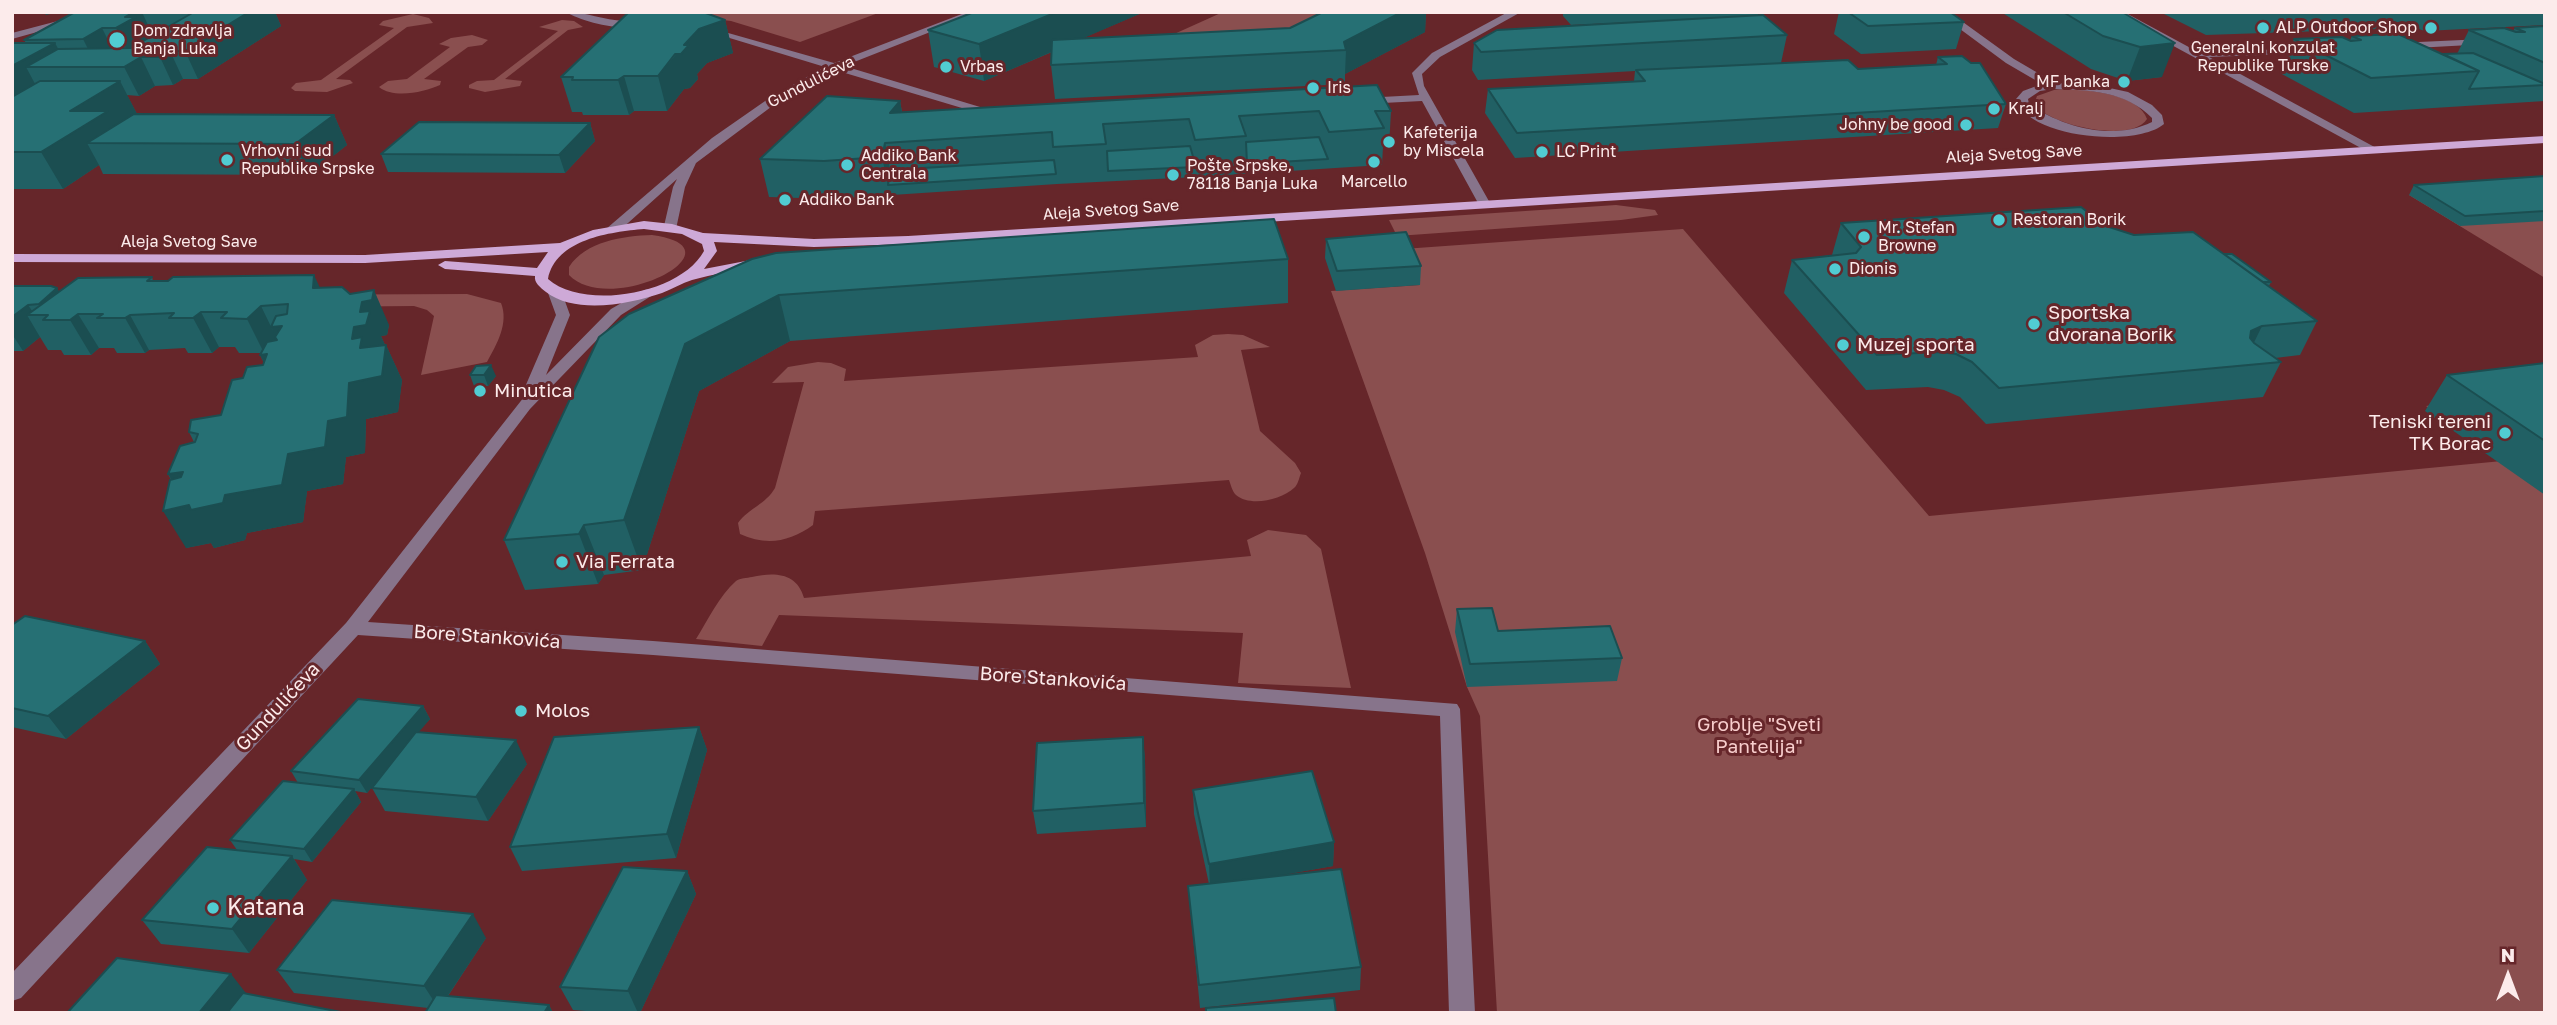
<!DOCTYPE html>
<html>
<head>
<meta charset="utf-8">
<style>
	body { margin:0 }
	#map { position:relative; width:2557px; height:1025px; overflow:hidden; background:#66262a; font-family:"Golos Text",sans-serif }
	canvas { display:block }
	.frame { position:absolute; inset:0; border:14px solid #fcebeb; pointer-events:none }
	.north { position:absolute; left:2473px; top:941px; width:70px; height:70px; -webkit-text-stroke:5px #66262a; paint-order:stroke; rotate:0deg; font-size:19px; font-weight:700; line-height:28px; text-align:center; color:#fcebeb }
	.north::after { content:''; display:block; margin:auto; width:24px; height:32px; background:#fcebeb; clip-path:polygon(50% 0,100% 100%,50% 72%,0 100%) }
</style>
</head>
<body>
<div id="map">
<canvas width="2557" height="1025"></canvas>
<div class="frame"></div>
<div class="north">N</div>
</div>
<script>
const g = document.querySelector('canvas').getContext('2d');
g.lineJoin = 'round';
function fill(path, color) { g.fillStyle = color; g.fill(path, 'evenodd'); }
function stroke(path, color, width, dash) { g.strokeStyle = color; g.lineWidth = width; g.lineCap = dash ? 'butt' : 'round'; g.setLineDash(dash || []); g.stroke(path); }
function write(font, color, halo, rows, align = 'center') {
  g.font = font + ' "Golos Text",sans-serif'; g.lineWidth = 6; g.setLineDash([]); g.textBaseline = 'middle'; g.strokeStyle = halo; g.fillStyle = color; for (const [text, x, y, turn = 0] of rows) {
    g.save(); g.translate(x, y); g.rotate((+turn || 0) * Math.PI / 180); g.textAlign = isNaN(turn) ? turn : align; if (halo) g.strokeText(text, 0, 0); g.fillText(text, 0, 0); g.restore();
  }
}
fill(new Path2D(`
	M656,12H881L800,42L731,21Z
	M1223,12H1330L1255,48L1172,35Z
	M413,14L429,18L433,23L407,27L336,79L350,80L353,83L327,92L295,91L291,88L296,83L321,80L394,28L379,25L383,21Z
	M562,20L574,21L583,27L568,30L505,79L522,81L520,86L485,92L469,88V85L477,81L494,80L558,31L539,27Z
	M472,35L488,40L482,45L468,47L424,79L441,81L440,85C425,92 394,99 379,87L388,81L407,79L450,47L439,44L451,38Z
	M2054,90C2078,88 2138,92 2147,119C2131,144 2051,125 2034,105L2037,96Z
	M2545,185V278L2409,195Z
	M1616,205L1655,210L1658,215L1621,220L1397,236L1389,220Z
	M1683,229L1929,516L2502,461L2426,406L2545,389V1013H1497L1480,716L1467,687L1425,553L1331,291L1420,285L1403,249Z
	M652,235C748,248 610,318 569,275V267C586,241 623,236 652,235Z
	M467,294L501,303C509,323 497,344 487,362L421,375L434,316L427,310L414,306L87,309L12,296Z
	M1228,334L1243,335L1270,347L1241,350L1260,431L1295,463L1301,473C1299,478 1298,485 1294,488C1281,500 1250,507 1236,495C1232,491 1231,485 1229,480L815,511L813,525C790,542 766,546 740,534L738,523C749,508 766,504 775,488L804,382L772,383L788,367L818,362L831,363L846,369L844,381L1198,357L1195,345L1213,335Z
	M1268,530L1306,535L1321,549L1351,688L1238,683L1243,633L779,615L762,646L696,639C708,620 719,596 736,581C740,578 747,578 752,577C775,572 797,573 804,598L1251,556L1247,540Z`), '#8a4f4f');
fill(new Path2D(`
	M92,12H109L12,39V33Z
	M566,12C586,12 604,20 624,21C632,21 639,20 646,24C630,34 582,22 566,12Z
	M967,12H981L844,66L1000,113V117H992L835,70L775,104L696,163L685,187L676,229L671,230L664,226L673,187L677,179L618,232H608L606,229L712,138L768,99L825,67L700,29V25L834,63Z
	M1508,12H1521L1440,57L1422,74L1424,86L1490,203L1484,207L1478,203L1422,101L1363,104L1357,101L1363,98L1419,95L1412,73L1432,53Z
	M1937,12H1949L2014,59L2055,83L2096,85L2128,92L2152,105L2162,115L2164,124C2136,148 2027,138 2016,99L2023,91L2042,84L2006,63ZM2053,89C2089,90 2126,91 2152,118V122C2113,141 2064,128 2029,104L2028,99L2040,91Z
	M2111,12H2124L2198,52L2317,48V52L2313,53L2209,57L2380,150L2370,153Z
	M2484,39L2488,40V44L2397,49L2392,46L2397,43Z
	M555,289L562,293L570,315L546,375L611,309L644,290L649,289L656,293L621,315L530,409L368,622L653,641L1457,704L1460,709L1475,1013H1449L1440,716L653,655L358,635L21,998L12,1001V973L346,623L524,397L522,394L556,315L548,293Z`), '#87748b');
fill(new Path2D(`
	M2545,136V143L908,244L814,247L714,242L717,251L704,269L756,259L763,263L756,267C735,271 713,274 692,280C682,283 672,289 662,293C630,304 576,315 546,292C540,287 534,283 535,276L445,269L438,265L445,261L537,268L548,252L365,263L12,262V254L365,255L560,243L593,230L644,221L672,224L703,233L814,239L908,236ZM644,229L682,234L702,244L704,251C681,294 584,311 548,279C556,239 610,232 644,229Z`), '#cea9d7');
fill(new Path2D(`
	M75,12H275L281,26L198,79H183L173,85L155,86L139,96L127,95L137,114L334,115L347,145L309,175L103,174L99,165L63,189H12V43H26L24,40Z
	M629,12H708V14L725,20L733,53L707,63L697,74L698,79L690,88L684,89L667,111H634L629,115H583L582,112H572L561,77Z
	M974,12H1144L1083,38L1290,28L1323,12H1426L1425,32L1345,74V84L1055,99L1051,65L1052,52L984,81L934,67L928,30Z
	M1563,12H1758V16L1787,35L1781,63L1691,68L1858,69L1936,65L1938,57L2006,104L1998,128L1515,158L1485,113L1488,89L1634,81L1635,71L1478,80L1472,70L1474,43L1674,20L1571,25L1563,16Z
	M1808,12H1837L1810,14Z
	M1839,12H1950L1964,22L1956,49L1861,54L1834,34Z
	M2001,12H2122L2162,77L2127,81L2091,69Z
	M2160,12H2545V25L2425,31L2384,18L2379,29L2206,35Z
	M2545,26V101L2354,113L2280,73L2294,39L2350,40L2352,36L2443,54H2457L2469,30L2513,31L2515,28Z
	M900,101L902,112L1391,111L1389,147H1383L1382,165L1196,177L1057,184L832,199L769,197L760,159Z
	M590,123L595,141L565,173L388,172L381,154Z
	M2545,176V221L2460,226L2409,195L2414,185Z
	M1841,223L2106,226L2134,235L2224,254L2271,282L2269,286L2317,321L2300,355L2275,358L2281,362L2263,397L1986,424L1960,397L1944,390L1928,387L1866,390L1784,293L1792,260L1832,255Z
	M1326,239L1421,266L1420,285L1336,291L1325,258Z
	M752,259H1288V303L790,341L699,391L642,570L604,575L598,584L525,590L504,540Z
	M152,277L153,281L320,288L350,294L389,325L387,335L381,336L385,345H386L402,380L398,412L366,419L365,453L346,457L343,484L307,491L303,522L247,533L245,540L214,548L211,543L186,548L171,480L168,474L194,442L189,432L221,415L243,378L263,365L264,363L260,355L261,353H239L235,347H219L212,353H188L185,348L149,350L145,353H117L114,348H99L91,355H64L61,350H48L40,337L23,351H12V286L57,288L59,292Z
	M2545,363V495L2425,411L2447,375Z
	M476,366L496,376L488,386H474L470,375Z
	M1457,609L1498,631L1622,658L1617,681L1467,687L1455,632Z
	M12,625L145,641L160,664L66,739L12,727Z
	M423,706L430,719L418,732L527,764L488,821L385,811L372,788L389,766L367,793L355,791L361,802L312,862L294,859L307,880L249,953L161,944L142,920L237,850L230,840L298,783L291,771Z
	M699,727L707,750L676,858L522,871L510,847Z
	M1143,737L1145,760L1146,827L1037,834L1033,811Z
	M1193,790L1334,842L1333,866L1275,876L1361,967L1360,990L1200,1008L1188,886L1209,884L1194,814Z
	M687,871L696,894L640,1013H610L573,1010L560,987Z
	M486,938L448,996L549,1005L553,1013H425L428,1008L294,993L277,970Z`), '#216064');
fill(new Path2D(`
	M44,12H58L46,15Z
	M134,12H142L153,36L130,56L116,28L125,17Z
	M249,12H275L281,26L198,79L185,51Z
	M702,12H708L711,25L725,20L733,53L707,63L697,74L698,79L690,88L684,89L667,111L658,76L684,45Z
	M1057,12H1144L984,81L979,44Z
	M1402,12H1426L1425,32L1345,74L1346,50L1344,42Z
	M102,28L116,56L97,67L83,39Z
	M55,43L68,67H26L41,95L12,111V66Z
	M2175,43L2162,77L2127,81L2140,47Z
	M170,51L183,79L173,85L160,57Z
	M141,57L155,86L139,96L124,67Z
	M624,76L634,111L629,115L618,80Z
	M120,81L138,116L87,143L99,165L63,189L41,152L70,111Z
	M900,101L906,136L890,113Z
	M334,115L347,145L309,175L295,144Z
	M590,123L595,141L565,173L559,155Z
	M885,143L892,180L888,185L882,157Z
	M314,275L330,309L313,288Z
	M57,288L73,316L45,315L39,304Z
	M374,290L389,325L387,335L381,336L385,345H386L402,380L398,412L366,419L365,453L346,457L343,484L307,491L303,522L247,533L245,540L214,548L211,543L186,548L163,511L187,506L168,474L183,472L225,495L288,454L328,421L362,302Z
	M779,295L790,341L699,391L642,570L624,520L685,344Z
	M28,305L35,315H27L40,337L23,351L12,334V317Z
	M261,306L278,341L264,353L247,319Z
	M201,312L219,347L212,353L193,318Z
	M78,314L99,348L91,355L70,320Z
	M130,315L149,350L145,353L125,318Z
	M282,326L289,362L271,327Z
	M2262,326L2245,361L2251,331Z
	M267,354L278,390L260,355Z
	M491,365L496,376L488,386L484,375Z
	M584,525L604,575L598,584L579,534Z
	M145,641L160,664L66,739L48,716Z
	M423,706L430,719L367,793L359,780Z
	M699,727L707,750L676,858L667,834Z
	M1143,737L1145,760L1146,827L1144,803Z
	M516,740L527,764L488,821L476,797Z
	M354,789L361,802L312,862L304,849Z
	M1334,842L1333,866L1210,888L1209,864Z
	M292,856L307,880L249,953L232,929Z
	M687,871L696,894L640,1013H638L628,991Z
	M473,914L486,938L439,1009L424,986Z
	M231,974L249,997L237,1013H199Z
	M549,1005L553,1013H544Z`), '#1b4e51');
const building = new Path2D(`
	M75,12H134L125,17H136L116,28H102L83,39L24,40Z
	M194,12H249L185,51H170L160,57H141L124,67H26L58,49L131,48Z
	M629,12H703L725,20L699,29L684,45H689L681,54H675L658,76H624L618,80H572L573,77H561Z
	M974,12H1057L979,44L928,30Z
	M1323,12H1402L1344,42L1346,50L1051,65L1052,40L1290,28Z
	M1848,12H1950L1964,22L1868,26Z
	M2063,12H2122L2175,43L2140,47L2103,36Z
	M1763,15L1787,35L1481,52L1474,43L1497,30Z
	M2545,26V63L2469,30L2504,28L2516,32H2525L2515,28Z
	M2398,34L2479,71L2371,78L2294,39L2342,37L2351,41L2361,40L2352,36Z
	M12,43H55L12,66Z
	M2473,53L2545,84V85L2469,89L2479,71L2443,54Z
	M1962,56L1971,63H1980L2006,104L1517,133L1488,89L1645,81L1636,70L1848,60L1858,69L1947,64L1938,57Z
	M40,81H120L70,111H108L41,152H12V97Z
	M1377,85L1391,111H1375L1384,128L1329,132L1319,111L1239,116L1246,136L1195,140L1189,119L1103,124L1106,144L1053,147L1052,132L885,143L882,157L824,161L760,159L827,96L900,101L890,113Z
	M134,114L334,115L295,144L87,143Z
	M419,122L590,123L559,155L381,154Z
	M1319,137L1328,159L1247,164L1246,142Z
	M1190,146L1196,167L1108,171L1107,151Z
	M1054,160L1056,174L888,185L890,170Z
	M2545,176V211L2465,216L2414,185Z
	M2081,207L2106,226L2134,235L2193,232L2317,321L2262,326L2251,331L2250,338L2254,343L2281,362L1999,388L1972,362L1956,354L1940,352L1877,355L1792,260L1856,253L1861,247L1841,223Z
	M1274,219L1288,259L779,295L685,344L624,520L584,525L579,534L504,540L599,337L629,314L752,259L776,253Z
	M1406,232L1421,266L1337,271L1326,239Z
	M2224,254H2232L2271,282H2263Z
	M314,275L313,288L342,287L350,294L374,290L372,300L362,302L360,312L370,311L366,325L354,327L352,339L362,337L360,348L386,345L382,376L349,383L347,417L328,421L325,447L288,454L282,485L225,495L223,503L191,510L189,505L163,511L170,480L181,477L183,472L168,474L180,446L195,442L198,434L189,432L191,420L221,415L232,380L243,378L247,367L263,365L267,354L260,355L267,342L277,340L275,337L282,326L271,327L276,316L287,314L288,304L261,306L247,319L221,318L227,312H201L193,318H169L174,313L130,315L125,318H97L103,314H78L70,320H43L48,315H27L78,278L152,277L147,281H168L173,277Z
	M12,286H51L57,288L39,304L28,305L12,317Z
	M2545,363V441L2447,375Z
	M491,365L484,375H470L476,366Z
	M1492,608L1498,631L1610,626L1622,658L1470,664L1457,609Z
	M25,616L145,641L48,716L12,708V625Z
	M358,699L423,706L359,780L291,771Z
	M699,727L667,834L510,847L554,737Z
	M416,732L516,740L476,797L372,788Z
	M1143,737L1144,803L1033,811L1037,743Z
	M1312,771L1334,842L1209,864L1193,790Z
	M283,781L354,789L304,849L230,840Z
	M207,847L292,856L232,929L142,920Z
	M623,867L687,871L628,991L560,987Z
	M1341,869L1361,967L1199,985L1188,886Z
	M332,900L473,914L424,986L277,970Z
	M117,958L231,974L199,1013H67Z
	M243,993L346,1013H227Z
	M436,995L549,1005L544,1013H425Z
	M1334,998L1336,1013H1206V1008Z`);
fill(building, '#267074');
stroke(building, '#1b4e51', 2);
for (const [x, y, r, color] of [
	[2263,28,7,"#51ccd2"],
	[2431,28,7,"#51ccd2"],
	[117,40,9,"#51ccd2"],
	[946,67,7,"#51ccd2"],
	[2124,82,7,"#51ccd2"],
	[1313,88,7,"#51ccd2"],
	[1994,109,7,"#51ccd2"],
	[1966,125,7,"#51ccd2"],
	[1389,142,7,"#51ccd2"],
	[1542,152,7,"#51ccd2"],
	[227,160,7,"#51ccd2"],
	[1374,162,7,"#51ccd2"],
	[847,165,7,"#51ccd2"],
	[1173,175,7,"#51ccd2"],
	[785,200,7,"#51ccd2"],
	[1999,220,7,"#51ccd2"],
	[1864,237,7,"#51ccd2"],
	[1835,269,7,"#51ccd2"],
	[2034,324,7,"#51ccd2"],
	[1843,345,7,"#51ccd2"],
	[480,391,7,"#51ccd2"],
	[2505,433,7,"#51ccd2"],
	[562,562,7,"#51ccd2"],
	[521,711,7,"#51ccd2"],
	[213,908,7,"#51ccd2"]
]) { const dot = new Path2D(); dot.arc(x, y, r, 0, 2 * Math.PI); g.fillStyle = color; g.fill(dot); stroke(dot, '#66262a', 2.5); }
write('16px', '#fcebeb', '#66262a', [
	["ALP Outdoor Shop",2417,28,"right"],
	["Dom zdravlja",133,31],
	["Banja Luka",133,49],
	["Generalni konzulat",2263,48,"center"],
	["Republike Turske",2263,66,"center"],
	["Vrbas",960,67],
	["MF banka",2110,82,"right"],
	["Iris",1327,88],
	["Kralj",2008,109],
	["Johny be good",1952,125,"right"],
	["Kafeterija",1403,133],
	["by Miscela",1403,151],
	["Vrhovni sud",241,151],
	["Republike Srpske",241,169],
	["LC Print",1556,152],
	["Addiko Bank",861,156],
	["Centrala",861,174],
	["Pošte Srpske,",1187,166],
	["78118 Banja Luka",1187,184],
	["Marcello",1374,182,"center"],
	["Addiko Bank",799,200],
	["Restoran Borik",2013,220],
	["Mr. Stefan",1878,228],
	["Browne",1878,246],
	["Dionis",1849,269]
], 'left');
write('16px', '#fcebeb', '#66262a', [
	["Gundulićeva",811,82,-27],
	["Aleja Svetog Save",2014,154,-3],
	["Aleja Svetog Save",1111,210,-4],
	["Aleja Svetog Save",189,242]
]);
write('19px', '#fcebeb', '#66262a', [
	["Sportska",2048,313],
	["dvorana Borik",2048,335],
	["Muzej sporta",1857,345],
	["Minutica",494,391],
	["Teniski tereni",2491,422,"right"],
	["TK Borac",2491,444,"right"],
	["Via Ferrata",576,562],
	["Molos",535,711]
], 'left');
write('19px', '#fcebeb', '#66262a', [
	["Bore Stankovića",487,637,4],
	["Bore Stankovića",1053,679,4],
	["Gundulićeva",278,707,-47]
]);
write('19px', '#f8cecd', '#66262a', [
	["Groblje \"Sveti",1759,725],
	["Pantelija\"",1759,747]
]);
write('23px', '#fcebeb', '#66262a', [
	["Katana",227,908]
], 'left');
</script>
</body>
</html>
